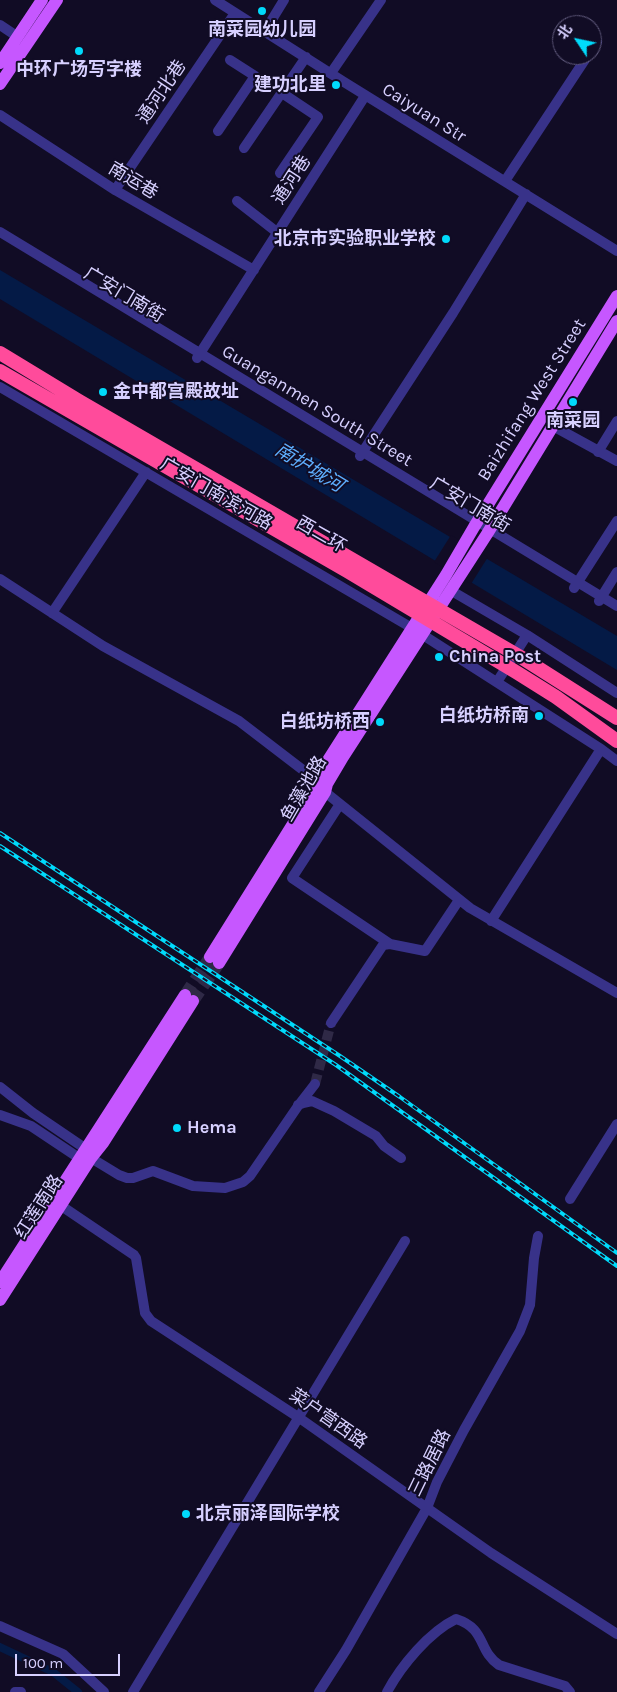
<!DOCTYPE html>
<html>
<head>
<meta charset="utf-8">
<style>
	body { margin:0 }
	#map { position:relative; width:617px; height:1692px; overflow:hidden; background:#110c25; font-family:Karla,"Noto Sans SC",sans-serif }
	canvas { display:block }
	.north { position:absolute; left:552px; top:15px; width:50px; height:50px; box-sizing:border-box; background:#110c25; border:1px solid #605a7c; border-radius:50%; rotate:304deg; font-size:14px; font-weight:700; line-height:20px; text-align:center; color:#d7d0ff }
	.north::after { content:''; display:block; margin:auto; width:18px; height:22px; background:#00dafb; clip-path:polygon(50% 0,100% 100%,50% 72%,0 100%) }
	.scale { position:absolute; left:15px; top:1654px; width:105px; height:22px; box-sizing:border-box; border:2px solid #d7d0ff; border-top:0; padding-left:6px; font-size:15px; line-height:18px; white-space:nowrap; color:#d7d0ff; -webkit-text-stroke:4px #110c25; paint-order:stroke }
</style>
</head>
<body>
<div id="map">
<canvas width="617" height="1692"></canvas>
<div class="north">北</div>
<div class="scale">100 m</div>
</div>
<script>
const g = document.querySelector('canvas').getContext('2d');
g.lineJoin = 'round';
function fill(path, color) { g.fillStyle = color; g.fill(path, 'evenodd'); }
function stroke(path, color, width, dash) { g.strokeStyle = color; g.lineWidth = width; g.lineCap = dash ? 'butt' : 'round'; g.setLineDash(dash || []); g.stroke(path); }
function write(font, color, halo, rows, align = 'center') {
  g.font = font + ' Karla,"Noto Sans SC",sans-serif'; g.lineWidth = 4; g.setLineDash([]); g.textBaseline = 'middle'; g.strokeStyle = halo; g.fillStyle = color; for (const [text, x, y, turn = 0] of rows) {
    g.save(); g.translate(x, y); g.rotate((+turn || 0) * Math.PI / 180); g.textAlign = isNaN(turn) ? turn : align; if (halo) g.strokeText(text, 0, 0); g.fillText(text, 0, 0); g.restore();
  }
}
fill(new Path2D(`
	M0,270L617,636V670L0,299Z`), '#041a46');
fill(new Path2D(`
	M451,535L488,557L471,584L434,562Z`), '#110c25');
stroke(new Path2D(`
	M0,1647L53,1672L78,1692`), '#041a46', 8);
stroke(new Path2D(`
	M315,1084L331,1023`), '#2f2946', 10, [10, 5]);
stroke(new Path2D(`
	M185,995L210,957
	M193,1001L219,963`), '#2f2946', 12, [12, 6]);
stroke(new Path2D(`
	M215,0L344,82L617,251
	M0,25L18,37
	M265,31L284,0
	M592,50L597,42
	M331,73L381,0
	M0,115L115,190L254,270
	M218,131L255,76L230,60
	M244,148L306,57
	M280,173L318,117L282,93
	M505,181L588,55
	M115,190L235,13
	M237,201L278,233
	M0,232L617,606
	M197,358L365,96
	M0,387L412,628L601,749L617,761
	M553,426L617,461
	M598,452L617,421
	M360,456L453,313L526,194
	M0,579L103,646L239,721L316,780
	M574,588L617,521
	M450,590L527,635L617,693
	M599,601L617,572
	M52,613L146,472
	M497,682L527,635
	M325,792L470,908L617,993
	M340,804L292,878L390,944
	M491,921L601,749
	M331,1023L383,945L390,944L425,951L459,900
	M0,1087L33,1113L86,1149L89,1154
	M298,1105L303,1103L312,1101L334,1111L376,1136L384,1146L401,1158
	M0,1115L31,1126L79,1158H87
	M91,1158L119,1175L127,1178H133L153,1171L193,1186L225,1188L243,1182L250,1176L298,1106L315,1084
	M570,1199L617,1124
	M60,1205L134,1255L136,1258L145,1313L151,1321L298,1417L491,1553L617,1634
	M0,1626L63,1654L104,1692
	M15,1692H21
	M133,1692L405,1241
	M319,1692L346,1650L427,1508L437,1482L464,1430L520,1331L530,1305L534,1258L538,1236
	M387,1692C401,1666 429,1632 456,1619C487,1629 477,1650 499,1665L565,1686L570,1692`), '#383289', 10);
stroke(new Path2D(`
	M0,63L42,0
	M0,84L57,0
	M210,957L308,800L325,765L446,575L474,527L617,296
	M219,963L325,792L327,784L343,757L487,534L617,321
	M0,1282L185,995
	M0,1300L91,1158L103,1143L193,1001`), '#c657ff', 12);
stroke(new Path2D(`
	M0,353L79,401L524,659L617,718
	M0,371L347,571L516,672L556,697L617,741`), '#ff4b9b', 14);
const rail = new Path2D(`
	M0,833L340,1056L400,1097L617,1253
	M0,846L336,1065L617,1266`);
stroke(rail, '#00dafb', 4);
stroke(rail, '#110c25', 2, [5.5]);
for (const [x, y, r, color] of [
	[262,11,5,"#00dafb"],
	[79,51,5,"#00dafb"],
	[336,85,5,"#00dafb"],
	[446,239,5,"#00dafb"],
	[103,392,5,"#00dafb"],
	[573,402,5,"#00dafb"],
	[439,657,5,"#00dafb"],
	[539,716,5,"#00dafb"],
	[380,722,5,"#00dafb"],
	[177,1128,5,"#00dafb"],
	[186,1514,5,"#00dafb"]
]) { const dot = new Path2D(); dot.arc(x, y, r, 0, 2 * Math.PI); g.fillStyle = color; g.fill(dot); stroke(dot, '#110c25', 2); }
write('bold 18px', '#d7d0ff', '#110c25', [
	["南菜园幼儿园",262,30,"center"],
	["中环广场写字楼",79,70,"center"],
	["建功北里",326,85],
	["北京市实验职业学校",436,239],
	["金中都宫殿故址",113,392,"left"],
	["南菜园",573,421,"center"],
	["China Post",449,657,"left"],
	["白纸坊桥南",529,716],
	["白纸坊桥西",370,722],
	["Hema",187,1128,"left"],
	["北京丽泽国际学校",196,1514,"left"]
], 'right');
write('18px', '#d7d0ff', '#110c25', [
	["通河北巷",162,92,-56],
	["Caiyuan Str",424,113,32],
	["通河巷",292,180,-57],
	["南运巷",133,181,31],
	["广安门南街",124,295,31],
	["Baizhifang West Street",532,400,-58],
	["Guanganmen South Street",317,406,31],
	["广安门南滨河路",216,494,30],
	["广安门南街",470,505,31],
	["西二环",321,535,30],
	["鱼藻池路",304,789,-60],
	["红莲南路",39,1207,-57],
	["菜户营西路",328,1419,35],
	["三路居路",430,1463,-64]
]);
write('italic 19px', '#5eafff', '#110c25', [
	["南护城河",309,468,31]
]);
</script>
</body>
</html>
